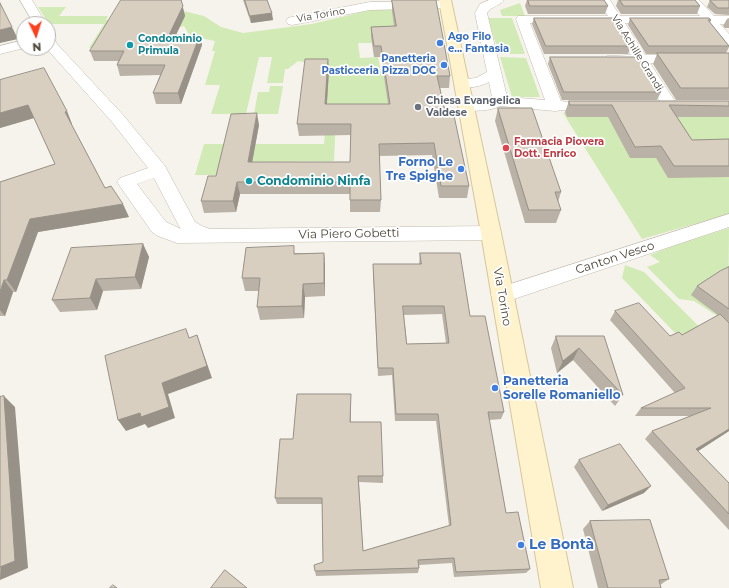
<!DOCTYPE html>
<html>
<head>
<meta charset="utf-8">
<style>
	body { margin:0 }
	#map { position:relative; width:729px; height:588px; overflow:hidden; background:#f6f3ec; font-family:Montserrat,sans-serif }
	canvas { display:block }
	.north { position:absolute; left:16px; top:16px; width:40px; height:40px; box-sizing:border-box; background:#fff; border:1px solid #b7b4b0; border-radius:50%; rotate:176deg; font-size:11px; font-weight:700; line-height:16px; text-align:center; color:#4b4439 }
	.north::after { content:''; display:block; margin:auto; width:14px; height:18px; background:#fc3f1d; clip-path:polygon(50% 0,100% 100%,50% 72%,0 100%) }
</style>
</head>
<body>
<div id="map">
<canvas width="729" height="588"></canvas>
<div class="north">N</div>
</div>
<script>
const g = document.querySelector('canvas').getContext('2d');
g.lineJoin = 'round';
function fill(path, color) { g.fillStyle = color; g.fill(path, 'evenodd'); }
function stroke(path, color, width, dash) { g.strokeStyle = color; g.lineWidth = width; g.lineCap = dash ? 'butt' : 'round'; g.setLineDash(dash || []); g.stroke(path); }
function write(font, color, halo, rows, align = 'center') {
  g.font = font + ' Montserrat,sans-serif'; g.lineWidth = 3.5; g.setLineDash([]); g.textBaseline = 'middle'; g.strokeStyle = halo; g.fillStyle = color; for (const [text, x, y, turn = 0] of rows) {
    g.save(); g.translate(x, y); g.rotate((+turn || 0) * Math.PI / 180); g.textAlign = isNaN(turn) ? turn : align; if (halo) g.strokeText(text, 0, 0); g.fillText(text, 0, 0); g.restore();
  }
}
fill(new Path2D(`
	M520,3L525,16H502L500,10Z
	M38,7H66L59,16H108L106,20H164L171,8L204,16L221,27L243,33L312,24L375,9L402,8L396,26L371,33L372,43H358L360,58L378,57L382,76H384L390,115H336L334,161L225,162L222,175H195L204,144H324L326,118L318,65L298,61L288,69H285L283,83H267L272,57H259L246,114H211L220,85H205L215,51H212L215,41L190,36L184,26L96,48H89L104,24H49Z
	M488,18H512L525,54H499Z
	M500,57L526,58L540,97H512Z
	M270,86H283L278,114H254L258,92H269Z
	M567,112L729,117V214L642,239L563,113Z
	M729,228L728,323L694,301L679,299L647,267L660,262L650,255L675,245Z
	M625,265L644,272L727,354L704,363L622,278Z`), '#d2eab5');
const street = new Path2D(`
	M20,0H32L46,24H34Z
	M489,0H504C500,6 491,6 487,13L507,97L545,100L516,19L518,16H608L598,0H610L620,16H700L687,0H699L714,16H729V24H720L729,34V46L724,45L707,24L625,23L645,55H729V63H650L678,106L675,109L670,111L665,109L636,63L607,62L605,59L607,56L631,55L612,23H530L561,101L572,103L575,106L572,109L555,111L500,106C491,111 471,112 461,109L458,106L461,103L489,100L492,97L489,82C480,87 467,89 457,86L455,83L457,80L476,78L487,72L475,13L480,4Z
	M446,1L450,2L452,5L450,8L370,10L292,25L288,24L286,21L288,18L292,17L370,2Z
	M48,35L53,36L57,44L124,116L165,166L195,222L202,226L210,229L491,226L498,228L501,233L498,238L491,240L177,243L158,236L152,232L117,182L120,178L148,168L112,122L47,49ZM154,178L179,226L181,229L166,222L137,184Z
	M24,40V48L0,54V46Z
	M729,214V227L502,303L495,301L491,295L495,289Z`);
const secondary = new Path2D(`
	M439,0H451L501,233L573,588H541L481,233Z`);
stroke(street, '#c2bbae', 1);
stroke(secondary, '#d6c79b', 2);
fill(street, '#fff');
fill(secondary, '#fff3cd');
fill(new Path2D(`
	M181,0L185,16L176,35H200L202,45L181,104H156L153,93L160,75L120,76L117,65L118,61H94L90,51Z
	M243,0H267L273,20L251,23Z
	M392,0L450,76L449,88H440L445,111L469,186L467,198H439L432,155L379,156L381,200L380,212H350V194H240L236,212L204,213L201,201L216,176L259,125L252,162H350L351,135L299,136L297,124L329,70L327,104H388L381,57H374L371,37V27L394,26L392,11Z
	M527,0H604L608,6L605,14H528L525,6Z
	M618,0H695L700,6L697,14H621L616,6Z
	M710,0H729V15L715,14L707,7Z
	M534,18L631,46L628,54H544L532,24Z
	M630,18L711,20L710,23L729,46V47L726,53H729V100H676L653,64L657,54H646L628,25Z
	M729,18V28H725L723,26L727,19Z
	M550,57L661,92L657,100H562L548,64Z
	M0,80L72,124H71L105,188L129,217L38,232L16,292H13L5,316H0V182L55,164L34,118L0,128Z
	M569,101H729V117H677L692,140L729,139V177L668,178L656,158H630L608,117H567L565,112Z
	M498,108L561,192L558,202L561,210L556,223H525L495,121Z
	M143,244L149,257L141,289L103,291L97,310L60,312L52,300Z
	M295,253H324L325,266V296L305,297L304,318L260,320L257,307L259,291H245L242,278Z
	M420,253L470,316L504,412L501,419L489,420L506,513L530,569L526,573L454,577L452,563L419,565V568L418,573L316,576L315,571L323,562L322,504H277L275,498L293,439L351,401V422L383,476V483L359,482L363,551L449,526L436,421H395L392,375L378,376L373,273V264H419ZM442,314L446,343L407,344L404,315Z
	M729,267V431L698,451L729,483V530L645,439L652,431L690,416H635L641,408L675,393L610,320L615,311L670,336L682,335L718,315L691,295L697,286Z
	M556,336H604L623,395L615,406L573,360L557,373L551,348Z
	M579,460L644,493L602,511L574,467Z
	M590,521L669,579L660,585L661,588H598L583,529Z`), '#bab2a6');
fill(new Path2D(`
	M181,0L185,16L171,45L169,35Z
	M272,13L273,20L251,23L250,16Z
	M12,27L18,39L0,43V30Z
	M200,35L202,45L181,104L178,93Z
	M328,59L329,70L326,115L325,104Z
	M28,105L34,118L0,128V113Z
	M67,111L72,124H70L65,112Z
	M257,113L259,125L250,174L248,162Z
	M237,182L240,194L236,212L233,201Z
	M123,204L129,217L38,232L16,292L7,280L30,219Z
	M143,244L149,257L141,289L135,277Z
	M324,253L325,266V296L324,283Z
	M96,279L103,291L97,310L90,298Z
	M4,280L13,292L5,316L0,310V292Z
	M303,284L305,297L304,318L302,306Z
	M197,335L212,378L168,394L175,418L148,428L145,424L126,431L118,420L162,383Z
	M579,348L573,360L557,373L563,361Z
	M4,396L15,407L28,568L0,580Z
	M729,429V431L689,457L696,449Z
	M651,486L644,493L602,511L608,505Z`), '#979187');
const building = new Path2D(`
	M121,0H181L183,6L169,35H200L178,93H153L165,65H117L124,51H90Z
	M245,0H267L272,13L250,16Z
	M392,0H436L450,76H437L445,111H453L469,186H441L434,143L379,144L381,200H350V182H237L233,201H201L208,176H216L231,114L257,113L248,162H350L351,124H297L305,59H328L325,104H390L381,46H374L371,27L396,26Z
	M528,0H604L608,6H530Z
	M620,0H695L700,6H624Z
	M710,0H729V8H718Z
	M0,3L12,27L0,30Z
	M534,18H613L631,46H546Z
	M630,18H709L711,20H708L729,46H649Z
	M657,53H729V88H681Z
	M550,57H638L661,92H564Z
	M44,68L67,111L65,112L105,188L111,186L123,204L30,219L7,280H4L0,292V182L55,164L28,105L0,113V80Z
	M569,101H729V106L669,105L692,140L729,139V166H674L661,146L635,147L612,105H570Z
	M498,108H532L561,192H555L561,210H529Z
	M143,244L135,277L96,279L90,298L52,300L71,248Z
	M294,246V254L324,253V283L303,284L302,306L257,307L260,278H242L246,248Z
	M420,253H460L470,316H485L504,412H488L506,513L518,512L530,569L456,572L454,558L418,560L419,568L315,571L314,565L323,562L322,498H275L280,439H293L297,394H351L350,422H381L383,476H358L363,551L451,525L438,414H396L393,368H378L373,264H421ZM403,306H444L449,343L407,344Z
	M729,267V309L697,286L720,271Z
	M639,303L670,336L679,332L682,335L720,314L729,323V429L696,449L729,483V514L652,431L711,408H641L685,388L615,311Z
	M186,329L189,338L197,335L207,366L162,383L169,407L141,417L140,413L118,420L105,356Z
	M556,336H604L623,395L579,348L563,361Z
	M4,396L15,561L0,567V397Z
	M620,444L651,486L608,505L579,460Z
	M650,520L669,579L659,580L661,588H608L590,521Z
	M225,570L247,588H211Z
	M113,585L117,588H110Z`);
fill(building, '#d8cfc1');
stroke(building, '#979187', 1);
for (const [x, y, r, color] of [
	[440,43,4,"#3f7fe0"],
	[130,45,4,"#0f9aa8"],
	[444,65,4,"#3f7fe0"],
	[418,107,4,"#6b7280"],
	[506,148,4,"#e0444e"],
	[461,169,4,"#3f7fe0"],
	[249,181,4,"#0f9aa8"],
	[495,388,4,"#3f7fe0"],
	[521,545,4,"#3f7fe0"]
]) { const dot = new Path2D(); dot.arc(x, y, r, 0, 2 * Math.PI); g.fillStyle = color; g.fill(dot); stroke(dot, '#fff', 1.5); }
write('10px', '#4b4439', '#fff', [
	["Via Torino",321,15,-10],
	["Via Achille Grandi",637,53,58]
]);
write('bold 10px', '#366cbe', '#fff', [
	["Ago Filo",448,37],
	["e... Fantasia",448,49],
	["Panetteria",436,59,"right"],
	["Pasticceria Pizza DOC",436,71,"right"]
], 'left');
write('bold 10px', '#0d838f', '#fff', [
	["Condominio",138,39],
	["Primula",138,51]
], 'left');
write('bold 10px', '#5b616d', '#fff', [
	["Chiesa Evangelica",426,101],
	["Valdese",426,113]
], 'left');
write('bold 10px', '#be3a42', '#fff', [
	["Farmacia Piovera",514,142],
	["Dott. Enrico",514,154]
], 'left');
write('bold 12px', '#366cbe', '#fff', [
	["Forno Le",453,162],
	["Tre Spighe",453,176],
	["Panetteria",503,381,"left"],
	["Sorelle Romaniello",503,395,"left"]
], 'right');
write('bold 12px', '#0d838f', '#fff', [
	["Condominio Ninfa",257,181]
], 'left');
write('12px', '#4b4439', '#fff', [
	["Via Piero Gobetti",349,234,-1],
	["Canton Vesco",615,258,-18],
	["Via Torino",502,297,80]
]);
write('bold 14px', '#366cbe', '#fff', [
	["Le Bontà",529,545]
], 'left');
</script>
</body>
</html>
